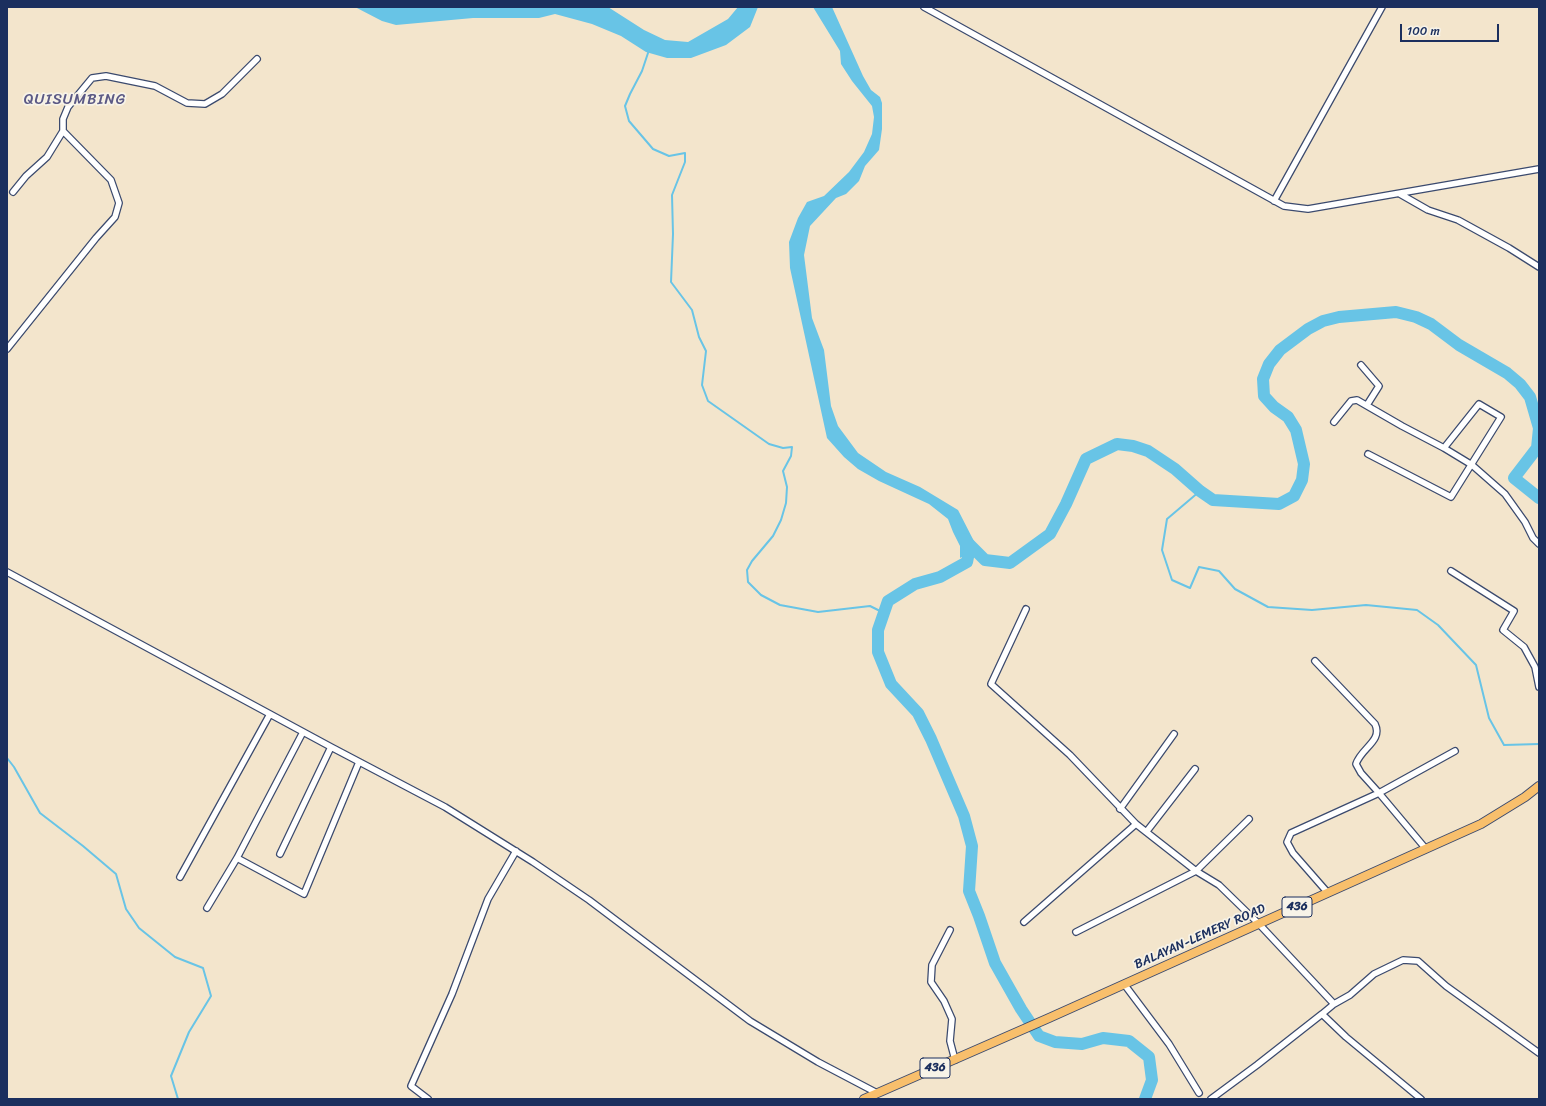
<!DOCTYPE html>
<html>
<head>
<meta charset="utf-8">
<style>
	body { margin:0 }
	#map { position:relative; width:1546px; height:1106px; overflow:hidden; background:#f3e5cc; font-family:Sriracha,sans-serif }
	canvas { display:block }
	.frame { position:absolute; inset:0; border:8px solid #1b2f5e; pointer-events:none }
	.scale { position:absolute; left:1400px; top:24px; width:99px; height:18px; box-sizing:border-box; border:2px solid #1b2f5e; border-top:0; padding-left:5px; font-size:12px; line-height:14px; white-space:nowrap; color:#1b2f5e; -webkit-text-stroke:3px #f7f3e8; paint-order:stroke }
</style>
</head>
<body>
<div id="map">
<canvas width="1546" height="1106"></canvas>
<div class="frame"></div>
<div class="scale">100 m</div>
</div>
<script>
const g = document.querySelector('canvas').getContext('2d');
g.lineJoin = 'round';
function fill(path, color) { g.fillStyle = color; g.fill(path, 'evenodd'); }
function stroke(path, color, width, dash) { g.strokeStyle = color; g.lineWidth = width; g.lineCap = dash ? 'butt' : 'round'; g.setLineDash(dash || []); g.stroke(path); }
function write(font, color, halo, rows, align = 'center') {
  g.font = font + ' Sriracha,sans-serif'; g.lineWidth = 3.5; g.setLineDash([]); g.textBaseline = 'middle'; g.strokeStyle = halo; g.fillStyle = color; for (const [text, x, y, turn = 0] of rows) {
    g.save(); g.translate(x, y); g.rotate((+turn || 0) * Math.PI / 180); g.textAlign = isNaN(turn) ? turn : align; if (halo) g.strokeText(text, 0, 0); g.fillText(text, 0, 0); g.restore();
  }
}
fill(new Path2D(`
	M355,7H608L644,30L665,40L688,42L728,19L738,7H758L750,27L726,45L691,58H667L646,52L621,36L592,24L555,14L539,18H473L396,25L382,21Z
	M813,7H832L863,76L871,90L880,97L882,103V129L879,150L865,166L859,181L846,194L836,198L810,226L804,255L812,318L824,350L831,406L838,426L858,453L886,472L920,487L958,510L978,549L960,558V546L953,532L948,519L929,504L879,481L858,469L844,457L827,438L790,268L789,242L798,218L807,202L824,196L849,172L864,152L872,134L874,117L872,106L852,81L841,64L840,51Z`), '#68c4e6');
stroke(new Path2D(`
	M649,50L642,71L630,94L625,106L629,121L653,149L669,156L685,153V162L672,195L673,234L671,282L692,310L699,337L706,351L702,385L708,401L769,444L783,448L792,447L791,456L783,471L787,487L786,503L781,520L773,536L752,561L747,570L748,582L761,595L780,605L818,612L870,606L884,613
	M1200,491L1167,519L1162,550L1172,580L1190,588L1199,567L1219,571L1235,589L1268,607L1312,610L1366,605L1417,610L1438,625L1476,665L1489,718L1504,745L1539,744
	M7,758L14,767L40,813L83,846L116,874L126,909L139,928L175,957L203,968L211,996L189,1032L171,1076L178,1099`), '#68c4e6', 2);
stroke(new Path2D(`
	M964,539L985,560L1010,563L1050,534L1066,504L1086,459L1117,444L1133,446L1148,451L1175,469L1200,491L1213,500L1279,504L1294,496L1302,480L1304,464L1296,430L1288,417L1274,407L1264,396L1263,379L1269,364L1280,350L1308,329L1323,321L1339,317L1396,312L1416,317L1431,324L1459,345L1507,373L1520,384L1530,397L1539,428L1537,448L1514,478L1539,498
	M970,547L967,562L940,577L915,584L888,601L878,630V652L891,684L918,713L931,739L964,816L972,846L969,891L979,916L995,963L1021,1009L1039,1036L1055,1042L1082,1044L1103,1038L1129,1041L1149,1057L1152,1080L1145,1099`), '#68c4e6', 12);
const minor = new Path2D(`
	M924,7L1284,206L1308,209L1539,169
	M13,192L26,176L47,157L63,131
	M1400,194L1428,210L1458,220L1509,248L1539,267
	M1274,201L1382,7
	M7,349L96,238L115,217L119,203L111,180L63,131V119L68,107L92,78L106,76L155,86L187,103L205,104L222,94L257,59
	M1361,365L1379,386L1367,405
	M1334,422L1351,401L1357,400L1402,426L1444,448L1472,465L1505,494L1525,522L1533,538L1539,544
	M1368,454L1451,497L1501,417L1479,404L1444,448
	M1451,571L1514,611L1503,630L1524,647L1535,667L1539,687
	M7,572L331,747L445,807L533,862L589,900L750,1021L818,1062L877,1093
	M1026,609L991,684L1070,755L1136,824L1196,871L1219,885L1259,924L1334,1004L1350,995L1374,974L1403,960L1418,961L1446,986L1539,1053
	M1315,661L1375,724C1383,741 1361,748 1356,764L1361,773L1379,793L1291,833L1287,842L1293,853L1328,893
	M1120,809L1174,734
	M1147,831L1195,769
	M1426,849L1379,793L1455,751
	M280,854L331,747
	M237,858L304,894L359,762
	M180,877L270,714
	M207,908L237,858L303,732
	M1024,922L1136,824
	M950,930L932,965L931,982L944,1001L952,1019L950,1041L955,1060
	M1076,932L1196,871L1249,819
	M1124,984L1169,1044L1199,1093
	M1334,1004L1322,1014L1346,1037L1421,1099
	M428,1099L411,1086L452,994L488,899L516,851
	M1211,1099L1257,1065L1322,1014`);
const primary = new Path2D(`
	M864,1099L1049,1018L1481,824L1525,797L1539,786`);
stroke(minor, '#3b4a6e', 8);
stroke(primary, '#3b4a6e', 10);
stroke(minor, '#fff', 5.5);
stroke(primary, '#f8bf6c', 8);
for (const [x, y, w] of [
	[1297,907,30],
	[935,1068,30]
]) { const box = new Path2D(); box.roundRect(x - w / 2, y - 10, w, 20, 3); g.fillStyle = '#f7f3e8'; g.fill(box); stroke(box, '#1b2f5e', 1); }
write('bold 12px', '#1b2f5e', null, [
	["436",1297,907],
	["436",935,1068]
]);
write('13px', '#1b2f5e', '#f7f3e8', [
	["BALAYAN-LEMERY ROAD",1200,937,-24]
]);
g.letterSpacing = '1px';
write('15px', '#5b5985', '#f7f3e8', [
	["QUISUMBING",75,100]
]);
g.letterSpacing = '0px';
</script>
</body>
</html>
